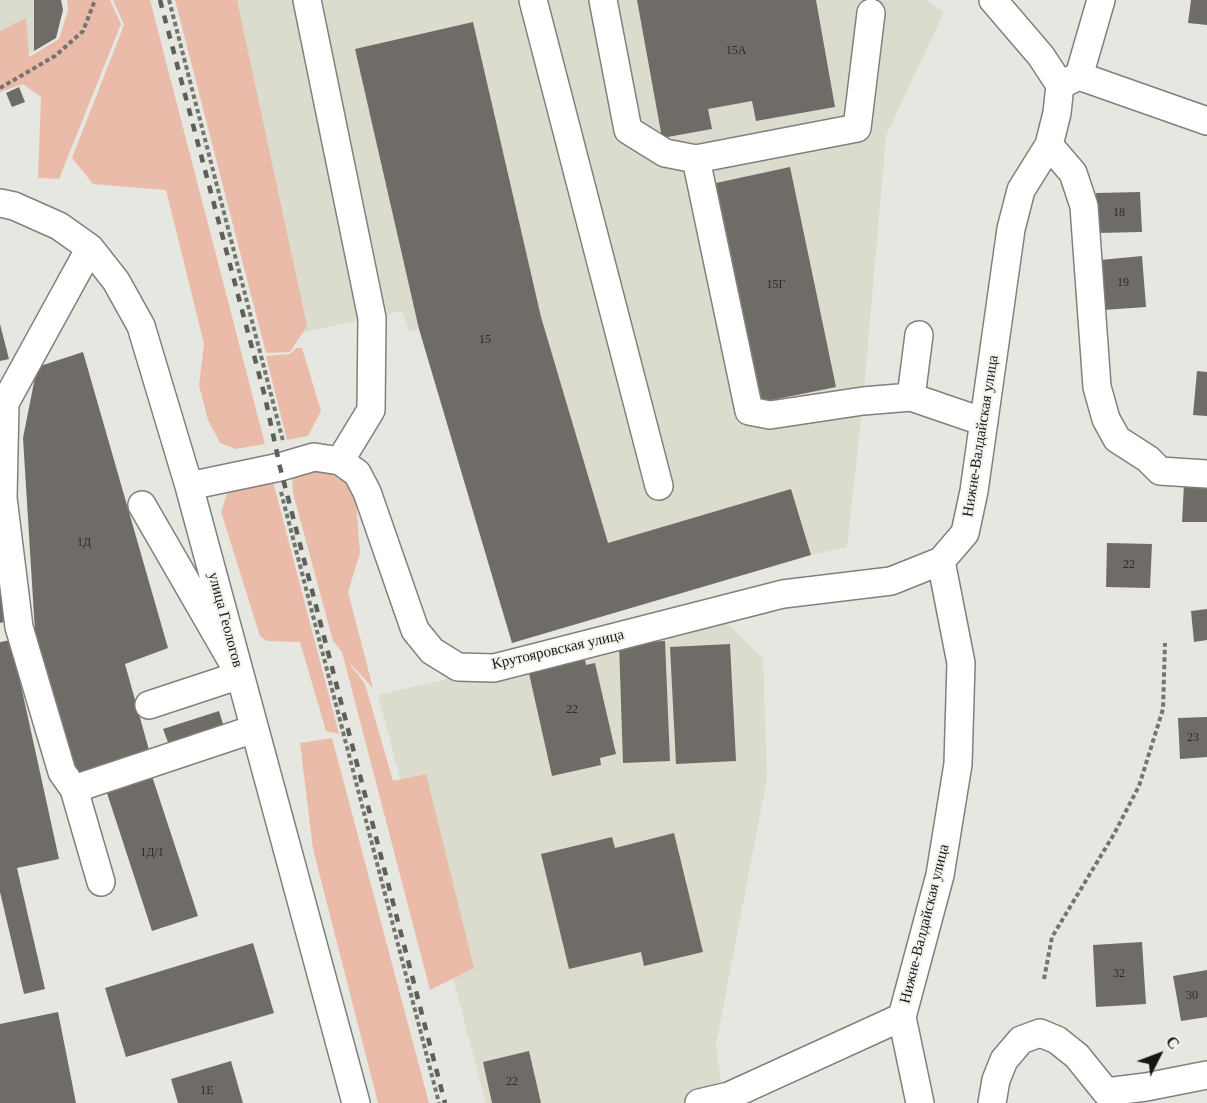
<!DOCTYPE html>
<html>
<head>
<meta charset="utf-8">
<style>
	body { margin:0 }
	#map { position:relative; width:1207px; height:1103px; overflow:hidden; background:#e7e7e1; font-family:Georgia,serif }
	canvas { display:block }
	.north { position:absolute; left:1129px; top:1025px; width:60px; height:60px; -webkit-text-stroke:4px #f4f4ef; paint-order:stroke; rotate:48deg; font-size:16px; font-weight:700; line-height:24px; text-align:center; color:#151513 }
	.north::after { content:''; display:block; margin:auto; width:21px; height:27px; background:#151513; clip-path:polygon(50% 0,100% 100%,50% 72%,0 100%) }
</style>
</head>
<body>
<div id="map">
<canvas width="1207" height="1103"></canvas>
<div class="north">С</div>
</div>
<script>
const g = document.querySelector('canvas').getContext('2d');
g.lineJoin = 'round';
function fill(path, color) { g.fillStyle = color; g.fill(path, 'evenodd'); }
function stroke(path, color, width, dash) { g.strokeStyle = color; g.lineWidth = width; g.lineCap = dash ? 'butt' : 'round'; g.setLineDash(dash || []); g.stroke(path); }
function write(font, color, halo, rows, align = 'center') {
  g.font = font + ' Georgia,serif'; g.lineWidth = 4.5; g.setLineDash([]); g.textBaseline = 'middle'; g.strokeStyle = halo; g.fillStyle = color; for (const [text, x, y, turn = 0] of rows) {
    g.save(); g.translate(x, y); g.rotate((+turn || 0) * Math.PI / 180); g.textAlign = isNaN(turn) ? turn : align; if (halo) g.strokeText(text, 0, 0); g.fillText(text, 0, 0); g.restore();
  }
}
fill(new Path2D(`
	M0,0H61L63,10L56,38L34,51L0,63Z
	M215,0H926L944,12L886,136L863,401L847,547L811,555L512,643L419,329L409,332L403,311L291,335Z
	M720,616L763,658L767,778L716,1045L724,1103H486L378,695Z`), '#dbdbce');
fill(new Path2D(`
	M67,0H110L121,24L59,179L38,178L41,97L23,84L0,92V31L26,18L29,57L59,39L68,10Z
	M113,0H150L265,444L236,449L220,443L208,420L199,385L204,344L166,190L93,184L72,158L124,25Z
	M175,0H237L307,326L290,352L266,353Z
	M296,348H302L321,411L308,436L287,440L266,356L290,354Z
	M320,465L343,476L356,503L360,553L348,592L373,688L347,660L365,684L393,781L426,774L474,968L430,990L342,652L333,641L293,493L292,473Z
	M268,477L274,485L339,734L326,731L300,642L267,641L260,636L221,512L229,487Z
	M332,738L429,1103H378L313,849L300,743Z`), '#eabba9');
fill(new Path2D(`
	M34,0H61L63,10L56,38L34,51Z
	M637,0H816L835,107L756,121L752,101L708,109L712,129L662,138Z
	M1191,0H1207V25L1188,23Z
	M473,22L541,317L608,543L791,489L811,555L512,643L419,329L355,49Z
	M19,87L25,102L12,107L6,93Z
	M790,167L836,387L762,402L716,183Z
	M1140,192L1142,232L1097,233L1096,193Z
	M1142,256L1146,307L1103,310L1100,260Z
	M0,324L9,359L0,361Z
	M83,352L168,648L125,664L149,750L76,774L36,648L23,438L37,367Z
	M1197,371L1207,372V416L1193,415Z
	M1184,484H1207V522H1182Z
	M1107,543L1152,544L1150,588L1106,587Z
	M0,574L11,620L0,623Z
	M1207,609V640L1194,642L1191,611Z
	M11,640L59,859L17,868L45,989L24,994L0,892V642Z
	M665,641L670,761L623,763L619,643Z
	M730,644L736,761L676,764L670,647Z
	M583,648L586,665L595,663L616,754L600,758L601,765L552,776L526,660Z
	M219,711L224,727L169,745L163,729Z
	M1207,717V757L1180,759L1178,718Z
	M152,776L198,916L152,931L106,790Z
	M674,833L703,952L644,966L641,952L569,969L541,854L612,837L615,848Z
	M1142,942L1146,1004L1096,1007L1093,945Z
	M253,943L274,1013L126,1057L105,988Z
	M1207,970V1017L1181,1021L1173,976Z
	M58,1012L76,1103H0V1024Z
	M529,1051L541,1103H492L483,1062Z
	M231,1061L243,1103H178L171,1079Z`), '#6f6c68');
const minor = new Path2D(`
	M307,0L372,318L371,410L340,461
	M533,0L659,486
	M603,0L628,130L665,153L696,159L857,128L871,13
	M1079,76L1101,0
	M1060,85L1079,76L1207,121
	M1049,145L1073,173L1084,206L1097,387L1106,419L1117,439L1148,459L1160,471L1207,474
	M696,159L749,411L770,415L863,401L911,397L984,422
	M0,203L14,206L59,226L90,248L116,281L141,326L189,486L356,1103
	M911,397L919,335
	M5,403L3,498L19,627L62,772L74,789
	M0,404L5,403L90,248
	M189,486L280,467L314,457L340,461L357,473L367,492L415,630L432,651L458,667L494,668L783,594L891,581L941,561L965,533L974,491L1011,229L1021,190L1049,145L1057,113L1060,85L1041,56L993,0
	M142,505L240,675L149,705
	M101,882L74,789L254,729
	M1106,1092L1146,1087L1207,1075
	M699,1103L729,1096L902,1017
	M920,1103L902,1017L940,875L958,764L961,663L941,561
	M992,1103L996,1080L1004,1060L1021,1040L1040,1033L1057,1040L1077,1056L1106,1092`);
stroke(minor, '#80807c', 30);
stroke(new Path2D(`
	M169,0L283,441
	M0,88L55,56L83,31L95,0
	M281,492L439,1103
	M1044,979L1052,937L1114,834L1139,786L1163,709L1165,643`), '#747470', 4, [4.5, 3]);
stroke(minor, '#fff', 27);
stroke(new Path2D(`
	M160,0L265,397L280,467L445,1103`), '#5e5e5b', 4.5, [8, 8]);
write('12px', '#2c2b28', null, [
	["15А",736,51],
	["18",1119,213],
	["19",1123,283],
	["15Г",776,285],
	["15",485,340],
	["1Д",84,543],
	["22",1129,565],
	["22",572,710],
	["23",1193,738],
	["1Д/1",152,853],
	["32",1119,974],
	["30",1192,996],
	["22",512,1082],
	["1Е",207,1091]
]);
write('15px', '#151513', '#f4f4ef', [
	["Нижне-Валдайская улица",981,436,-81],
	["улица Геологов",225,620,75],
	["Крутояровская улица",558,650,-13],
	["Нижне-Валдайская улица",925,924,-76]
]);
</script>
</body>
</html>
